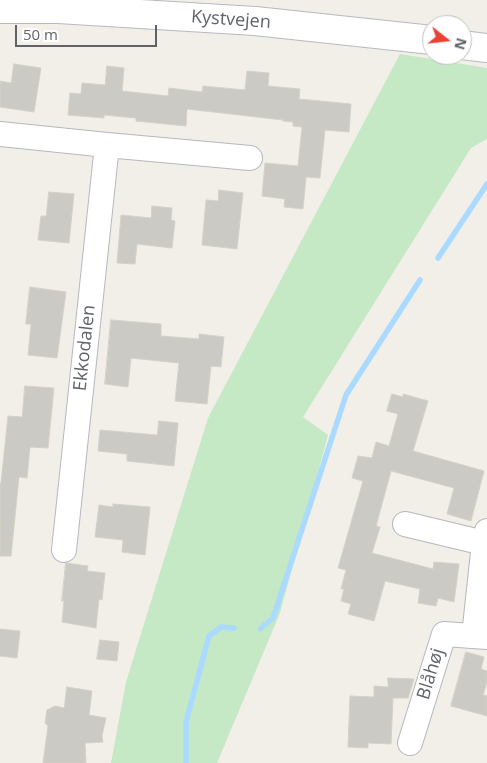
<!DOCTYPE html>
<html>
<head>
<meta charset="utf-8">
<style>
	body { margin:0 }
	#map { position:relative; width:487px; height:763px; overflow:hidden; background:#f1efe8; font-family:"Open Sans",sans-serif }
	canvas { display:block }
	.north { position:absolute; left:422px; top:15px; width:50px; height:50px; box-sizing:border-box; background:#fff; border:1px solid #bfc1c3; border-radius:50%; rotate:106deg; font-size:14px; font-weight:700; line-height:20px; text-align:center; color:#5f6368 }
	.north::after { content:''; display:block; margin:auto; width:18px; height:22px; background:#ea4335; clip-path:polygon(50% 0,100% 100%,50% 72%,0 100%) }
	.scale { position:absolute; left:15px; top:25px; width:142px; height:22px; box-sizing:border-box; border:2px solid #5f6368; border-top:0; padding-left:6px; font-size:15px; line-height:18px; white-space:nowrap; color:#5f6368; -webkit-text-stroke:4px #fff; paint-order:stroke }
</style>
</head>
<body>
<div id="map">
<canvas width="487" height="763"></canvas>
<div class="north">N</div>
<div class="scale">50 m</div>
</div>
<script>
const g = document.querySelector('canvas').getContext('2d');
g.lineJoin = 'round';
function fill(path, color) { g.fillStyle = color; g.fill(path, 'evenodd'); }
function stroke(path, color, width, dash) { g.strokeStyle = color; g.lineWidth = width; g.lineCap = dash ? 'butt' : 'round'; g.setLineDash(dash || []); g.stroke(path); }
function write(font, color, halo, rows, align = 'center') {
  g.font = font + ' "Open Sans",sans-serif'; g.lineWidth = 4; g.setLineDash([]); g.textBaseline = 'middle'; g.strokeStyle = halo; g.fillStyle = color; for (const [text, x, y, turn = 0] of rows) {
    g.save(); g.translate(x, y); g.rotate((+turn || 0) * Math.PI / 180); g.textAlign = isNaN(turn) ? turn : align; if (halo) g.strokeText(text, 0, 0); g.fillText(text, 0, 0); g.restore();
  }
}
fill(new Path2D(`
	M400,54L487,68V139L471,148L303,417L328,435L280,613L217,763H111L126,682L208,418Z`), '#c5e8c5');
stroke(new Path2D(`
	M438,258L487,184
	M260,629L273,618L346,395L420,280
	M186,763V722L209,636L221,627L234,628`), '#aadaff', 5.5);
const building = new Path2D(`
	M14,64L41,68L34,112L0,107V81L11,83Z
	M107,66L124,68L122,91L168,96L169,88L202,92L203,86L245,90L247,71L269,73L268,86L300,89L299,99L351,104L349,132L325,130L320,178L306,177L303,209L284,207L285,199L262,196L265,163L298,166L302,127L293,126V122L283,121V120L187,109L186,126L136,121V118L104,115V118L68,115L70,93L81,94L82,83L105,85Z
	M219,190L243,193L237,249L202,245L206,200L218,201Z
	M49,192L74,194L69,243L38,240L41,216H46Z
	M152,206L172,208L171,220L175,221L172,248L137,244L135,264L117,263L121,215L151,218Z
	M30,287L66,292L57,358L28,355L31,324H26Z
	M111,320L161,324V336L199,339V334L224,337L221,367L211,366L207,404L175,401L179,363L131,358L128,387L105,384Z
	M25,386L54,388L48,448L30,447L27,478L19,477L11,556H0V483H1L8,416L22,417Z
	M392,394L403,397V394L428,401L413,451L484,471L471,521L447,514L454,488L391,471L376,526L380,527L372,553L433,569L434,562L459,564L454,602L438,598L436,606L418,603L420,589L385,581L374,621L348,614L351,604L341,601L344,589H341L346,570L338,568L363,481L352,478L358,456L372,458L376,442L389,446L398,414L387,411Z
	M159,421L178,423L174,466L127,461V454L98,451L100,430L157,435Z
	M113,504L150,507L145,555L122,552L123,540L95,537L99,505L113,507Z
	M66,563L88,566L87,571L105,573L102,600L99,599L96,628L62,622L64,601H62Z
	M0,629L20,631L17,658L0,656Z
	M100,640L119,642L117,661L97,659Z
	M466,652L484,657L481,669L487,671V682L483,695L487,696V716L451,706Z
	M388,678L414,679L408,698H393L391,744L368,743V748L348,747L350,696L374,697V686L388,687Z
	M67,687L92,691L89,715L106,718L102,736L103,742L85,743L86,763H43L48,726L45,723L47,710L55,706L64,708Z`);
fill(building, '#cccac5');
stroke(building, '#d6d1c6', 1);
const street = new Path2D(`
	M0,134L107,145L250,158
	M405,524L484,543
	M64,550L107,145
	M474,636L484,543L487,531
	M410,743L444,634L487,637`);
const secondary = new Path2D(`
	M0,9H58L255,21L432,40
	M462,45L487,48`);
stroke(street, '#b5b8bc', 26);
stroke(secondary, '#b6babf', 30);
stroke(street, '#fff', 24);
stroke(secondary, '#fff', 28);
write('18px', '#5f6368', '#fff', [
	["Kystvejen",231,20,4],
	["Ekkodalen",85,348,-84],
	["Blåhøj",431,674,-73]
]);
</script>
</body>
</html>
